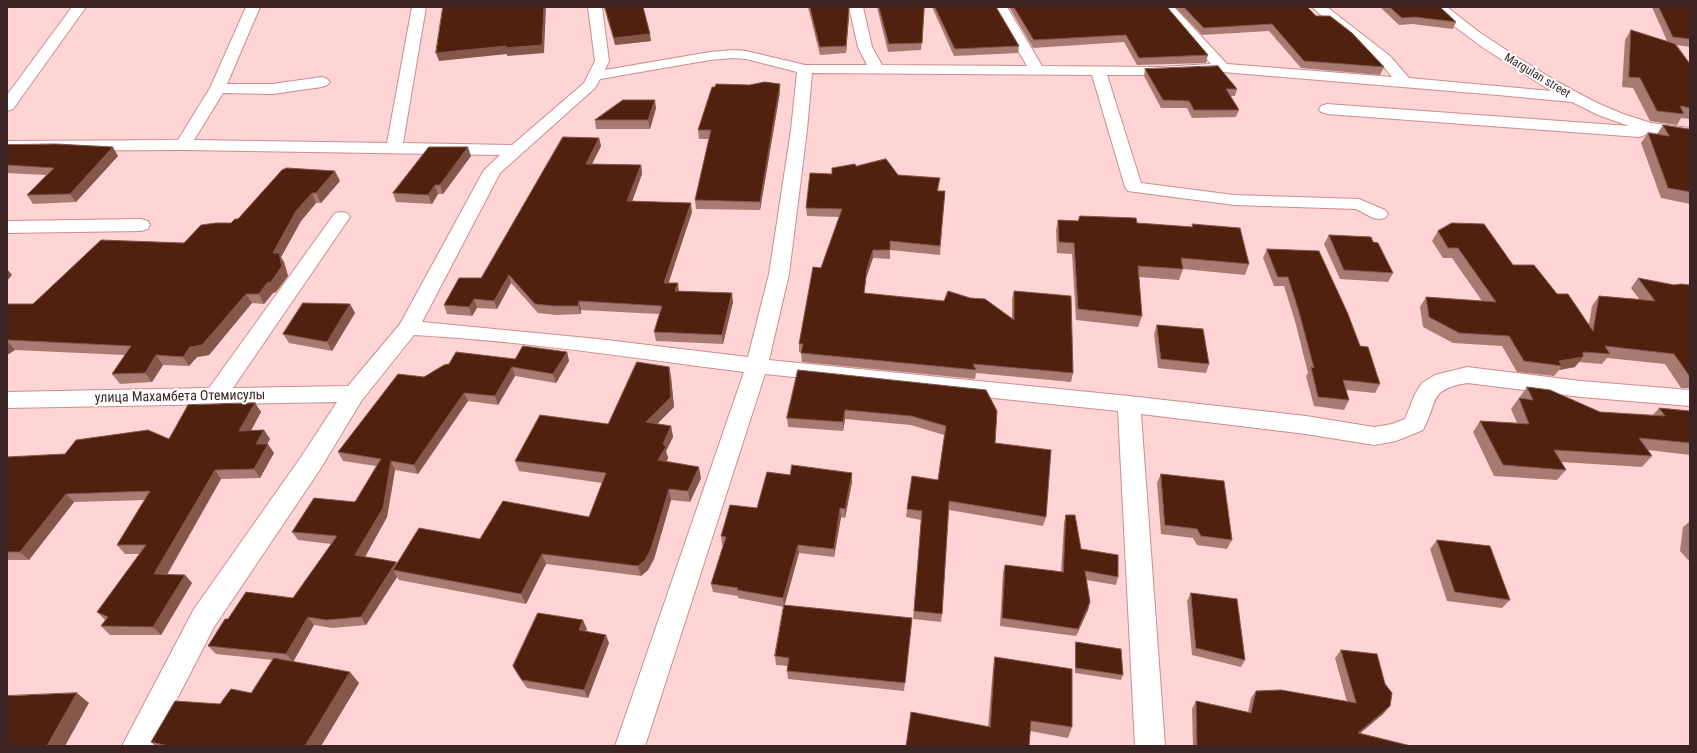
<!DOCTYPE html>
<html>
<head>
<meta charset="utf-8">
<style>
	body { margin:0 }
	#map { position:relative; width:1697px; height:753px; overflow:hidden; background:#fed5d4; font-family:"Roboto Condensed",sans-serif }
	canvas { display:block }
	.frame { position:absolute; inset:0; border:8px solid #3d2424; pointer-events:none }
</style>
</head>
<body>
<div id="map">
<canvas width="1697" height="753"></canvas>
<div class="frame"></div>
</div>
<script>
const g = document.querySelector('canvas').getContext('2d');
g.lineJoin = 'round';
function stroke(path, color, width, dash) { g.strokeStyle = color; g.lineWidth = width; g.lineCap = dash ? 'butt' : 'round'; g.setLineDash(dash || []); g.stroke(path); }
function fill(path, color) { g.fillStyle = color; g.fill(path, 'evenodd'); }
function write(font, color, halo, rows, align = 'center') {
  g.font = font + ' "Roboto Condensed",sans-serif'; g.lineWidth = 4; g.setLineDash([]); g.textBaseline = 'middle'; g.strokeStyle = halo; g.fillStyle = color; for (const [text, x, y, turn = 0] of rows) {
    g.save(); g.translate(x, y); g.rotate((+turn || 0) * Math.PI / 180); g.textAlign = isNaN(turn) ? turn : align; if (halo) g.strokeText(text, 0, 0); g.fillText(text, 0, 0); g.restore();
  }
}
const minor = new Path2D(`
	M72,7H86L13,109L7,111V95Z
	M246,7H260L227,84H272L322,77L327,79L330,82L327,85L322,87L272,94L223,93L194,140L387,143L412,7H426L403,143L512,145L584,83L595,61L588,7H602L609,61L605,70L710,52L733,50L746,51L805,65H867L858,47L849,7H863L872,47L882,65L1027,66L993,7H1007L1042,66L1160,67L1211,64L1160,7H1174L1227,64L1392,77L1380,62L1332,25L1312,7H1327L1390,56L1409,78L1551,91L1482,47L1446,20L1432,7H1447L1479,32L1517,57L1556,81L1595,102L1623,114L1651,123L1690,128V138L1648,132L1645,135L1639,137L1327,114L1321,112L1319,109L1321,106L1327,104L1629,126L1598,115L1572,102L1498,95L1223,72L1160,75H1107L1141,183L1234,195L1359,199L1385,210L1388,214L1385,218L1379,219L1373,218L1356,209L1234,205L1128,191L1125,187L1092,75L812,73L807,130L789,274L769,360L1129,396L1306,416L1374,427L1392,424L1405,419L1415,394L1422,383L1435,375L1467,367L1581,381L1690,390V406L1581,397L1467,383C1427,390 1439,401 1423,430L1396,441L1374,445L1306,434L1141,414L1165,746H1135L1118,411L765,374L645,746H615L744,372C634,358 524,341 414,335L362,400L319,471L214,627L153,746H122L194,609L301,457L337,402L7,408V392L209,388L335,213L341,212L347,213L350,217L233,388L348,386L400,324L484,170L500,155L183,150L7,151V141L178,140L210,88ZM733,58L746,59L797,72L791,130L769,274L748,357L598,339L422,322L500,173L595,88L600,79L710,60Z
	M141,219L148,221L150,225L148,229L141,231L7,233V221Z`);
stroke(minor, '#cc8d8d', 2);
fill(minor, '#fff');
fill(new Path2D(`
	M604,7H643L651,41L615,45Z
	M808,7H849V16L846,53L820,55Z
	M877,7H925L921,50L888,52Z
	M932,7H996L1019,46L1018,53L954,56Z
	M1009,7H1167L1208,55L1206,63L1137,65L1124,42L1033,48Z
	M1175,7H1307L1316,16L1384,67L1380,75L1301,68L1269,31L1202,35Z
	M1380,7H1440L1456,22L1453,29L1412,24L1399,25Z
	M1652,7H1690V47L1677,45L1690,64V119L1681,118L1677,125L1650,121L1633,88L1622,87L1625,40L1631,30L1667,41Z
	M1145,69L1237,89L1235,96H1231L1239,110L1236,117L1192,118L1187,108H1161L1144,76Z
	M780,84V92L760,210L696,209L695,200L709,139H699L698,130L749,85Z
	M656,108L650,129H596L595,120Z
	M1663,125L1690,131V204L1661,198L1641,143L1648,133L1657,134Z
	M599,138L601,146L592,164L641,165L642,174L632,201L692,212L668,283L679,291L733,302L723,344L656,341L654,332L659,314L581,310V314L556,315L538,313L511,283L497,309L477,308L472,316L447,314L444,305L481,278Z
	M7,145L118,156L76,202L33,204L27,195L46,175L7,173Z
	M471,156L443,194H438L432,204L396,202L393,193Z
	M856,166L898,175L939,187L938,191H945L940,255L890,250V259L873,258L866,278L864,294L1012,318V299L1014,291L1073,373L1071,382L976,373L975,379L802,362L801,353L799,352V344L821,268L839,217L807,216L806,208L832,174Z
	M340,181L321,203H316L301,221L281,257L284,262L288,276L276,292L273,293L264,304L252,303L209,355L197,357L189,366L163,365L152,382L120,384L112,374L125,355L15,350L7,355V304H33L184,243L231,223L238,219Z
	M1058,220L1078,221L1137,223L1192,227V224L1249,264L1245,275L1183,269L1179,280L1139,277L1142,316L1138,327L1076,320L1072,254L1057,253L1056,230Z
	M1438,231L1513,265L1557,294L1589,324L1592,306L1599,296L1639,299L1631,288L1638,278L1674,285H1690V388H1681L1665,364L1607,358L1602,364L1578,362L1575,367L1559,370L1554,376L1517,372L1502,346L1453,343L1423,327L1420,307L1426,297L1482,301L1452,258H1443L1432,241Z
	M1329,235L1373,242L1393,273L1388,282L1340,279L1324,244Z
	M1267,249L1360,346L1380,384L1375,393L1346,390L1349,400L1344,410L1314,406L1306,376L1308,373L1295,321L1284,286H1274L1263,258Z
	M350,304L355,313L332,351L289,343L283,334Z
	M1157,325L1209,364L1206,373L1158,368L1154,334Z
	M567,352L569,361L556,383L515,376L498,405L468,401L418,474L395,470L387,517L365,557L396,562L397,563L480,539L589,517L602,483L519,471L515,461L608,424L669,367L671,377L674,407L657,424L671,426L673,437L666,451L668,458L666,462L701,478L690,502L671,500L654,559L648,570L641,576L546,564L526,604L399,580L397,577L366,625L332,628L314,625L293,662L359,683L321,746H155L151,742L220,704L251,693L273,660L216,654L208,646L228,619L293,598L331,544L298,540L292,532L355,502L376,466L343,461L338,452L424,377L515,359Z
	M798,370L995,443L1046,517L1043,526L949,510L942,614L941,622L913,619L921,520L906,517L907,509L938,480L944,435L911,425L845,419L843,431L788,427L787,418Z
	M1527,387L1600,412L1652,416L1659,408L1690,411V455L1648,450L1652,456L1642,467L1561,462L1566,470L1557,480L1494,476L1473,432L1480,421L1517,423L1511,409Z
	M255,403L261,412L251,430H264L270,439L267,444L274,453L260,478L221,479L167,575H185L192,583L161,635H110L101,626L105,620L97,612L140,554H125L117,545L145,500L74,502L29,560H7V457L65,454L169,439Z
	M1161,474L1232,540L1227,549L1197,545L1193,538L1161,534L1157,483Z
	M852,482L845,518L841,517L834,557L799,553L784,607L738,598V596L713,592L711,584L723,545H722L721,536L757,508Z
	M1066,515L1081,549L1118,577L1116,585L1086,580L1090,602L1088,610L1076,636L1000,626L1003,572L1005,565L1061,572L1064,523Z
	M1690,521V562L1680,551L1683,527Z
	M1437,540L1510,600L1502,608L1447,601L1430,549Z
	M1191,593L1245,660L1241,667L1192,655L1187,601Z
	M912,618L904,691L788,679L787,671L788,666L776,665L775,656Z
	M587,629L585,631L609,643L588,698L527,688L517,674L513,666Z
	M1076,642L1123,675L1121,680L1075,673V647Z
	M1341,650L1390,706L1383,714L1360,733L1411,746H1193L1192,709L1196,701L1248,712L1251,698L1256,691L1347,702L1335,658Z
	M995,657L1072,727L1068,738L1030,731L988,727L993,668Z`), '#a87b72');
fill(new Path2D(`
	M544,7H546L544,53L507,56V54L439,61L436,53Z
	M849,8V16L846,53V46Z
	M650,34L651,41L615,45L614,38Z
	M780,84V92L760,210V202Z
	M655,100L656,108L650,129L648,120Z
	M599,138L601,146L588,172L586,164Z
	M113,147L118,156L76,202L70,194Z
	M468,147L471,156L443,194L440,185Z
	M641,165L642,174L629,210L627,201Z
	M335,171L340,181L321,203L316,193Z
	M435,185L438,194L432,204L428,195Z
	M312,193L316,203L301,221L281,257L284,262L288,276L276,292L273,293L264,304L259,294L267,283L273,253L296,211Z
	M691,203L692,212L666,291L664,283Z
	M873,250V258L866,278L863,302L864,293L867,269Z
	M7,269L12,275L7,281Z
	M509,275L511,283L497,309L494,301Z
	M678,283L679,292L675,291Z
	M732,293L733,302L723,344L722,335Z
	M246,294L252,303L209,355L197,357L189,366L183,357L190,347Z
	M474,299L477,308L472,316L469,307Z
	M579,301L581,310V314L578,306Z
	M350,304L355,313L332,351L327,342Z
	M7,341L15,350L7,355Z
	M567,352L569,361L556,383L553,374Z
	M156,355L163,365L152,382L145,373Z
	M1583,357L1575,367L1559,370L1562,366L1559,361Z
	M512,367L515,376L498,405L495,396Z
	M669,367L671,377L674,407L648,433L646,422Z
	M464,393L468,401L418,474L414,465Z
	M255,403L261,412L246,440L239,431Z
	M845,410V419L843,431V422Z
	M671,426L673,437L666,451L668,458L661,471L658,460L663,444Z
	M264,430L270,439L262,453L256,444Z
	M268,444L274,453L260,478L254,469Z
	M391,461L395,470L387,517L361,564L355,555Z
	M699,467L701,478L690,502L688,491Z
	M215,470L221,479L162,583L154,574Z
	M852,473V482L845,518V509Z
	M669,489L671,500L654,559L648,570L641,576L638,566Z
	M66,494L74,502L29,560L20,552Z
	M840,508L841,517L834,557V549Z
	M798,545L799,553L784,607L783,598Z
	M542,554L546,564L526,604L521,594Z
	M396,562L401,570H393L397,577L366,625L361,617Z
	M185,575L192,583L161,635L153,627Z
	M1090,602L1088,610L1076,636L1078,629Z
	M308,617L314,625L293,662L286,654Z
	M583,620L587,629L582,639L579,630Z
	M606,635L609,643L588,698L584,690Z
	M350,672L359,683L321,746H305Z
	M77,693L89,703L65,746H47Z
	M1390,706L1383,714L1352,740L1358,733Z`), '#85574b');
const building = new Path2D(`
	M443,7H544L542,45L505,48L506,46L436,53Z
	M605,7H643L650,34L614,38Z
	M810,7H849L846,46L820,47Z
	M879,7H924L922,43L889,44Z
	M935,7H996L1019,46L955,49Z
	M1014,7H1167L1208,55L1139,58L1126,35L1034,40Z
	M1184,7H1307L1316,16H1330L1352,33L1384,67L1304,61L1272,24L1204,28Z
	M1390,7H1440L1456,22L1415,17L1402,18Z
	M1659,7H1690V39L1673,37Z
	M1631,30L1675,44L1690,64V108L1680,106L1684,114L1657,111L1640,78L1629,77Z
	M1218,66L1237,89H1226L1239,110H1194L1189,101L1163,100L1145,69Z
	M765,82L780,84L760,202L695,200L711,130H698L712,87H715L716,84L749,85Z
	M623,100H655L648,120H595Z
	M1663,125L1689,129L1690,131V192L1668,188L1648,133L1669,136Z
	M563,137L599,138L586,164L641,165L627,201L691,203L664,283H678L675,291L732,293L722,335L654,332L662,306L579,301L578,306H554L535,304L509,275L494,301L474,299L469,307L444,305L459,278H481Z
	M56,144L113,147L70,194L27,195L54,168L7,165V145Z
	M429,147H468L440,185H435L428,195L393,193Z
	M886,159L898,175L940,178L937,191H945L940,246L890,241V250H873L867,269L864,293L944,301L948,291L970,298L985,299L1014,320V291L1071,296L1073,373L973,364L976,370L801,353L803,344H799L813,267L821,268L842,209L806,208L810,173L832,174V168L855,164L856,166Z
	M287,168L335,171L316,193H312L296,211L273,253H279L282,266L271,282L267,283L259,294H246L202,345L190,347L183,357L156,355L145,373L112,374L131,346L7,340V304H33L101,240L184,243L201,225L216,223H231L235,219H238L282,170Z
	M1080,216L1136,218L1137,223L1193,227L1192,224L1240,228L1249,264L1181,258L1183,269L1138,266L1142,316L1078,309L1074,243L1059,242L1058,220L1078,221Z
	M1452,223L1484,224L1513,265H1534L1557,294H1568L1593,331L1599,296L1655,301L1638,278L1674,285L1681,284L1690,285V377L1674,354L1605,346L1610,354L1583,352V357L1559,361L1562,366L1524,361L1509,336L1459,333L1429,317L1426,297L1496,302L1458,248H1448L1438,231Z
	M1329,235L1371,237L1373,242L1378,243L1393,273L1344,270Z
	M1267,249L1319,251L1348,314L1360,346L1368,347L1380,384L1343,380L1349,400L1318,397L1311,367L1314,368L1299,312L1288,277H1278Z
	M303,303L350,304L327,342L283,334Z
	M1157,325L1203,329L1209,364L1161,359Z
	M523,346L567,352L553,374L512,367L495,396L464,393L414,465L391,461L383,508L355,555L396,562L361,617L326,620L308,617L286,654L208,646L225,619H228L246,592L293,598L337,536L292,532L314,498L355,502L381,459L338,452L398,374L424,377L444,365L449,364L456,352L515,359Z
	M637,362L669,367L671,397L646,422L671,426L663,444L666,447L658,460L699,467L688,491L669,489L651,549L645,560L638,566L542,554L521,594L393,570L419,528L480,539L503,501L589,517L606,473L515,461L540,415L608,424Z
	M798,370L986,390L997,411L995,443L1051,450L1046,517L949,501L942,614L914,611L922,511L907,509L912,476L938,480L946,426L911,416L845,410L843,422L787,418Z
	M1527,387L1550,390L1600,412L1665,416L1659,408L1690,411V443L1639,438L1652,456L1554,450L1566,470L1503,465L1480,421L1529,424L1519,398L1533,400Z
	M255,403L239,431L264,430L256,444H268L254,469L215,470L154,574L185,575L153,627L101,626L108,617L97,612L146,545H117L150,491L66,494L20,552H7V457L65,454L76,440L148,430L169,439L188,405Z
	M792,465L852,473L845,509L840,508L834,549L798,545L783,598L737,590L738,588L711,584L726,537L721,536L730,505L757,508L767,472L790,475Z
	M1161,474L1224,481L1232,540L1201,536L1197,529L1165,525Z
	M1066,515H1075L1081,549L1118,555V577L1085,571L1090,602L1078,629L1002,618L1005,565L1063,572Z
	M1437,540L1490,546L1510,600L1455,592Z
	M1191,593L1237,599L1245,660L1196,648Z
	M784,605L912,618L905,683L787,671L789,658L775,656Z
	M538,613L583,620L579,630L606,635L584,690L522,680L513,666Z
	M1076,642L1121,649L1123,675L1076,668Z
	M1341,650L1377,654L1385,684L1392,693L1390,706L1358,733L1411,746H1197L1196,701L1251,713L1256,691L1281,690L1356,703Z
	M995,657L1072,669V727L1031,721L1029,746H906L911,712L990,727Z
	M274,658L350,672L305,746H169L151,742L175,701L220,704L231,689L251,693Z
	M77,693L47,746H7V696Z`);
fill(building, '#512110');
stroke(building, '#85574b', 1);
write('12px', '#3d2424', '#fff', [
	["Margulan street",1537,76,31]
]);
write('14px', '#3d2424', '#fff', [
	["улица Махамбета Отемисулы",180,397,-1]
]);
</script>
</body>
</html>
